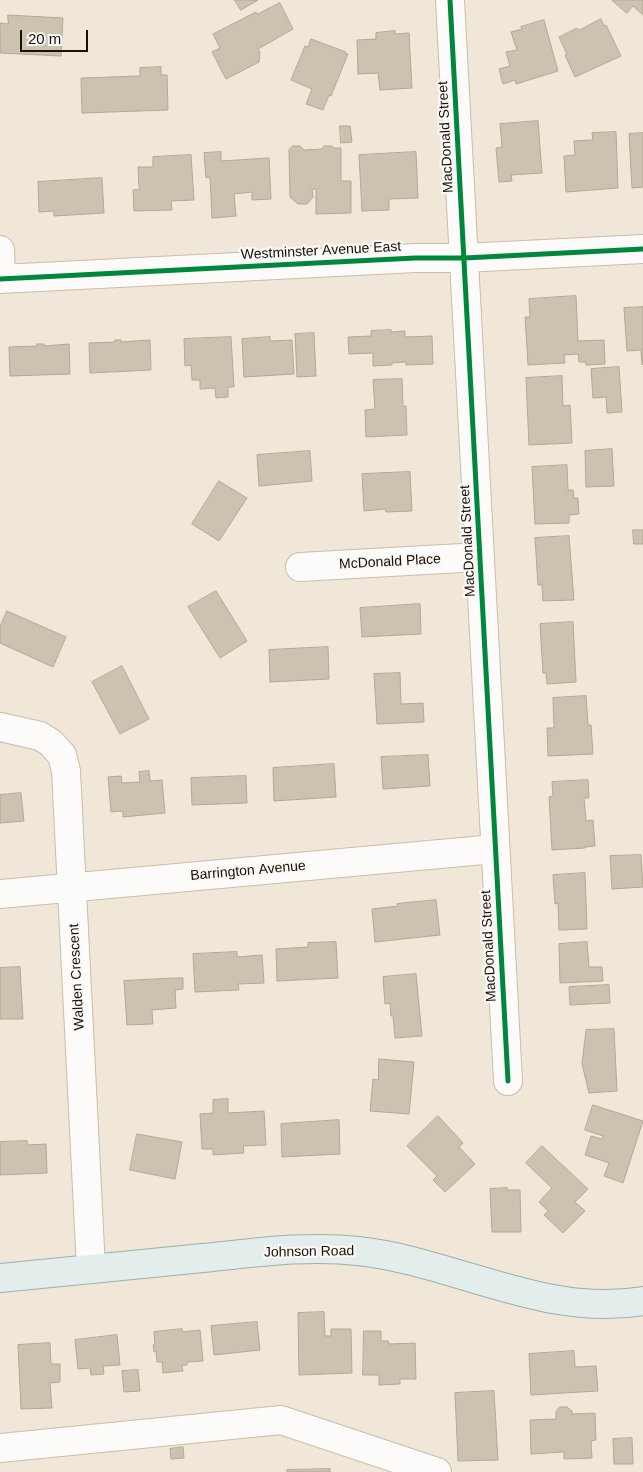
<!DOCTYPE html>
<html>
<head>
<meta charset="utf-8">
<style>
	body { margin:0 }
	#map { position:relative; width:643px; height:1472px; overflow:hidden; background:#f0e7d9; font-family:Arial,sans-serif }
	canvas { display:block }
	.scale { position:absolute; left:20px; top:30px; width:68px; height:22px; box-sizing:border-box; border:2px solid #1e0f00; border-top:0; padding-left:6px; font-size:15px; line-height:18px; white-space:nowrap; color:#1e0f00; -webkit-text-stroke:4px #f8f8f8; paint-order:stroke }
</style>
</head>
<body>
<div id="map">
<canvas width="643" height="1472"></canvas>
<div class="scale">20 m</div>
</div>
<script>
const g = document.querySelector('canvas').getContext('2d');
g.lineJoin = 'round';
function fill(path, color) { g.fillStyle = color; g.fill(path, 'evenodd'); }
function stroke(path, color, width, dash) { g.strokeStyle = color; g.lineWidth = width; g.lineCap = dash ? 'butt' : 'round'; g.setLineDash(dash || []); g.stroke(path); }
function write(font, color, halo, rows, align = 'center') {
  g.font = font + ' Arial,sans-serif'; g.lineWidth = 4.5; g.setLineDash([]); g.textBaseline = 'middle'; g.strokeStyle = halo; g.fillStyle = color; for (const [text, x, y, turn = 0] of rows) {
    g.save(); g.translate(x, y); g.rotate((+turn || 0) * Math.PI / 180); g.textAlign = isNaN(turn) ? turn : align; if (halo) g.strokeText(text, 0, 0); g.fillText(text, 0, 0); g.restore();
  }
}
const building = new Path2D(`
	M235,0H258L241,10Z
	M612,0H643V15L633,6L627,13Z
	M280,3L293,29L258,49L260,52L259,62L226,79L212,52L220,48L213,34L256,12L257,14Z
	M8,15L63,18L61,56L0,53V23L8,24Z
	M601,19L604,26L606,25L621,56L575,77L565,55L567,54L559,37L577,28L579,30Z
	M544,20L558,71L516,84L515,80L503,84L499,69L510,66L506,52L517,50L511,32L522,29L521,27Z
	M395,31V34L409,33L412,88L380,90L378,73L358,74L357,40L376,39V33Z
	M311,39L346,52L345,54H348L331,96L329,95L323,110L306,104L312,89L291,80L305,46L308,47Z
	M161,67V75H167L168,110L82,113L81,78L140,76V68Z
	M538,121L542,173L511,175L512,181L499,182L496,148L502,147L500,124Z
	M340,126H350L352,142L341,143Z
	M616,132L618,188L566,192L564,156L575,155L574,141L593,140L592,133Z
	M643,133V187L632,188L629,134Z
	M293,146H300L304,150L322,149L324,146H332L333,148H341V181H351V213L316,214V189H312L313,197L307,204H298L290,197L289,150Z
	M221,152V161L269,158L271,199L252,200V192L234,194L236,216L212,218L210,177L206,178L204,153Z
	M416,152L418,198L389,199V210L362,211L359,155Z
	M191,155L194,200L171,201L172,210L134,211L133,190L140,189V187H139L138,167H153V157Z
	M102,178L104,213L54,216V211L39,212L38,182Z
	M576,296L578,341L604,340L605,364L586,365V362H579L578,354L564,355L565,363L528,365L525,317H530L529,299Z
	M643,307V364L642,365L641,350L627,351L624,308Z
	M391,330V332L405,331V337L432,336L433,364L406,365V362L392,363V365L373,366V353L349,354L348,337L371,336V331Z
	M314,333L316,376L297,377L295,334Z
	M231,337L234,387H228V397L216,398L215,388L200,389V380H192L191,365L185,366L184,339Z
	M270,337V341L292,340L294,374L244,377L242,339Z
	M115,340H121V342L150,340L151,370L90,373L89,343L115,342Z
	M37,344H44V346L69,344L70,374L10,376L9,347L37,346Z
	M619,367L622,412L607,413L606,397L593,398L591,369Z
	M562,376L563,406L570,405L572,443L529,445L526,378Z
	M402,379L403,406H406L407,435L366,437L365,410L375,409L373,380Z
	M612,449L614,486L586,487L585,451Z
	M310,451L312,481L259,486L257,455Z
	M567,465L568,490H573L574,498H578L579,514L569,515V523L535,524L532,467Z
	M410,472L412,511L386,512L385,509L364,511L362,474Z
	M219,481L247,498L219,541L192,524Z
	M633,530H643V544H634Z
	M569,536L574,600L543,601L542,585H538L535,538Z
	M216,591L247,641L220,658L188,607Z
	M420,604L421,634L362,637L360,608Z
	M7,611L66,637L53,667L0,643V627Z
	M573,622L576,682L547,684L546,673H543L540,624Z
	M328,647L329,679L270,682L269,650Z
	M122,666L149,719L120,734L92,682Z
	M400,673L401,704L423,703L424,722L377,724L374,674Z
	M586,696L588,725H591L593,754L548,756L547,728H554L553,698Z
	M428,755L430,786L383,789L381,757Z
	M334,764L336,797L274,801L273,768Z
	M149,771L150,781L162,780L165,813L123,817V811L111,812L108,777L121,776L122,783L140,782L139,772Z
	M246,776L247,803L192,805L191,778Z
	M588,780L589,798H584L586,821L593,820L595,846L585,847V848L552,850L549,797L553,796L552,782Z
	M21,793L24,821L0,823V795Z
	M641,855L643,887L612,889L610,856Z
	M585,873L587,929L559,930L558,903L555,904L553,875Z
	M436,900L440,935L375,942L372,909L398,906L397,904Z
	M336,942L338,978L277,981L276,949L308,947V943Z
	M587,942L589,967H602L603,981L560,983L559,944Z
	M237,952V957L262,955L264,983L238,984L239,990L195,992L193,954Z
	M20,967L23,1019H0V968Z
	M416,974L422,1036L395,1038L393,1016H391L390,1003L385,1004L383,977Z
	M174,978H183V989L175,990L176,1008L152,1010L153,1024L127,1025L124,981Z
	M609,985L610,1003L570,1005L569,987Z
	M614,1029L617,1091L589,1093L582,1064L586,1030Z
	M379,1059L414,1062L409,1114L370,1111L373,1079L378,1080Z
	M228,1099V1113L264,1111L266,1145L243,1146L244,1153L213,1155V1149H202L200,1114L213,1113V1100Z
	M593,1105L643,1121L623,1183L604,1176L609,1163L585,1155L591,1136L602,1139L603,1136L585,1130Z
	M438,1116L463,1143L459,1147L475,1164L445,1192L433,1180L437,1176L407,1146Z
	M339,1120L340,1154L282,1157L281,1124Z
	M137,1134L182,1142L175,1179L130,1170Z
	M27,1141L28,1145L46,1144L47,1173L0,1175V1142Z
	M542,1146L588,1189L575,1202L585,1211L563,1233L544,1215L548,1211L539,1202L552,1188L526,1163Z
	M507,1188V1190H520L521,1232H492L490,1189Z
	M324,1312L325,1336H331V1329H351L352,1373L299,1375L298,1313Z
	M257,1322L260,1350L214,1355L211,1326Z
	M182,1329L183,1332L200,1330L203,1361L187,1362V1365H182L183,1371L163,1373L162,1362H157L156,1351L154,1352L153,1345H155L154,1332Z
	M364,1331H381V1341H388L389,1344L415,1343L416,1379H400V1384L379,1385V1375H363Z
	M117,1335L120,1365L103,1366L104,1374L91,1375L90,1368L78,1369L75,1340Z
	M50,1343L51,1364H60V1382L50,1383L52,1408L21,1409L18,1345Z
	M574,1351L575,1367L596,1366L598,1391L531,1395L529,1354Z
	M138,1370L140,1391L124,1392L122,1371Z
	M494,1391L498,1460L458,1461L455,1393Z
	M560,1407H567L572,1411V1414L595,1413L596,1440L591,1441L592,1458L564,1459V1452L531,1454L530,1420L556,1419V1412Z
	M632,1438L633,1464H614L613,1439Z
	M183,1447L184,1458L171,1459L170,1449Z
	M330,1469V1472H287V1470Z`);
fill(building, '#cbc3af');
stroke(building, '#b1a995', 1);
const minor = new Path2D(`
	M450,0L508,1081
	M0,250L1,279
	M0,279L415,258H464L643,249
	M300,567L480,557
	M0,727L40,736L51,743L62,755L66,771L91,1269
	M0,894L495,849
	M0,1448L281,1420L437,1472`);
const major = new Path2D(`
	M0,1278C68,1271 136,1265 203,1258C254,1253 307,1245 358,1251C453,1261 544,1318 643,1301`);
stroke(minor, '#cabdab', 30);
stroke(major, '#a0aea8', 30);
stroke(minor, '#fdfbf9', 28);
stroke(major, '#e3eeec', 28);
stroke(new Path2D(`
	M450,0L508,1081
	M0,279L415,258H464L643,249`), '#00873e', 5);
write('14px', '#1e0f00', '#f8f8f8', [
	["MacDonald Street",446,137,-93],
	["Westminster Avenue East",321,251,-3],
	["MacDonald Street",468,541,-93],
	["McDonald Place",390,562,-3],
	["Barrington Avenue",248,871,-5],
	["MacDonald Street",489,946,-93],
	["Walden Crescent",77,977,-93],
	["Johnson Road",309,1252,-1]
]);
</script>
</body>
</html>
